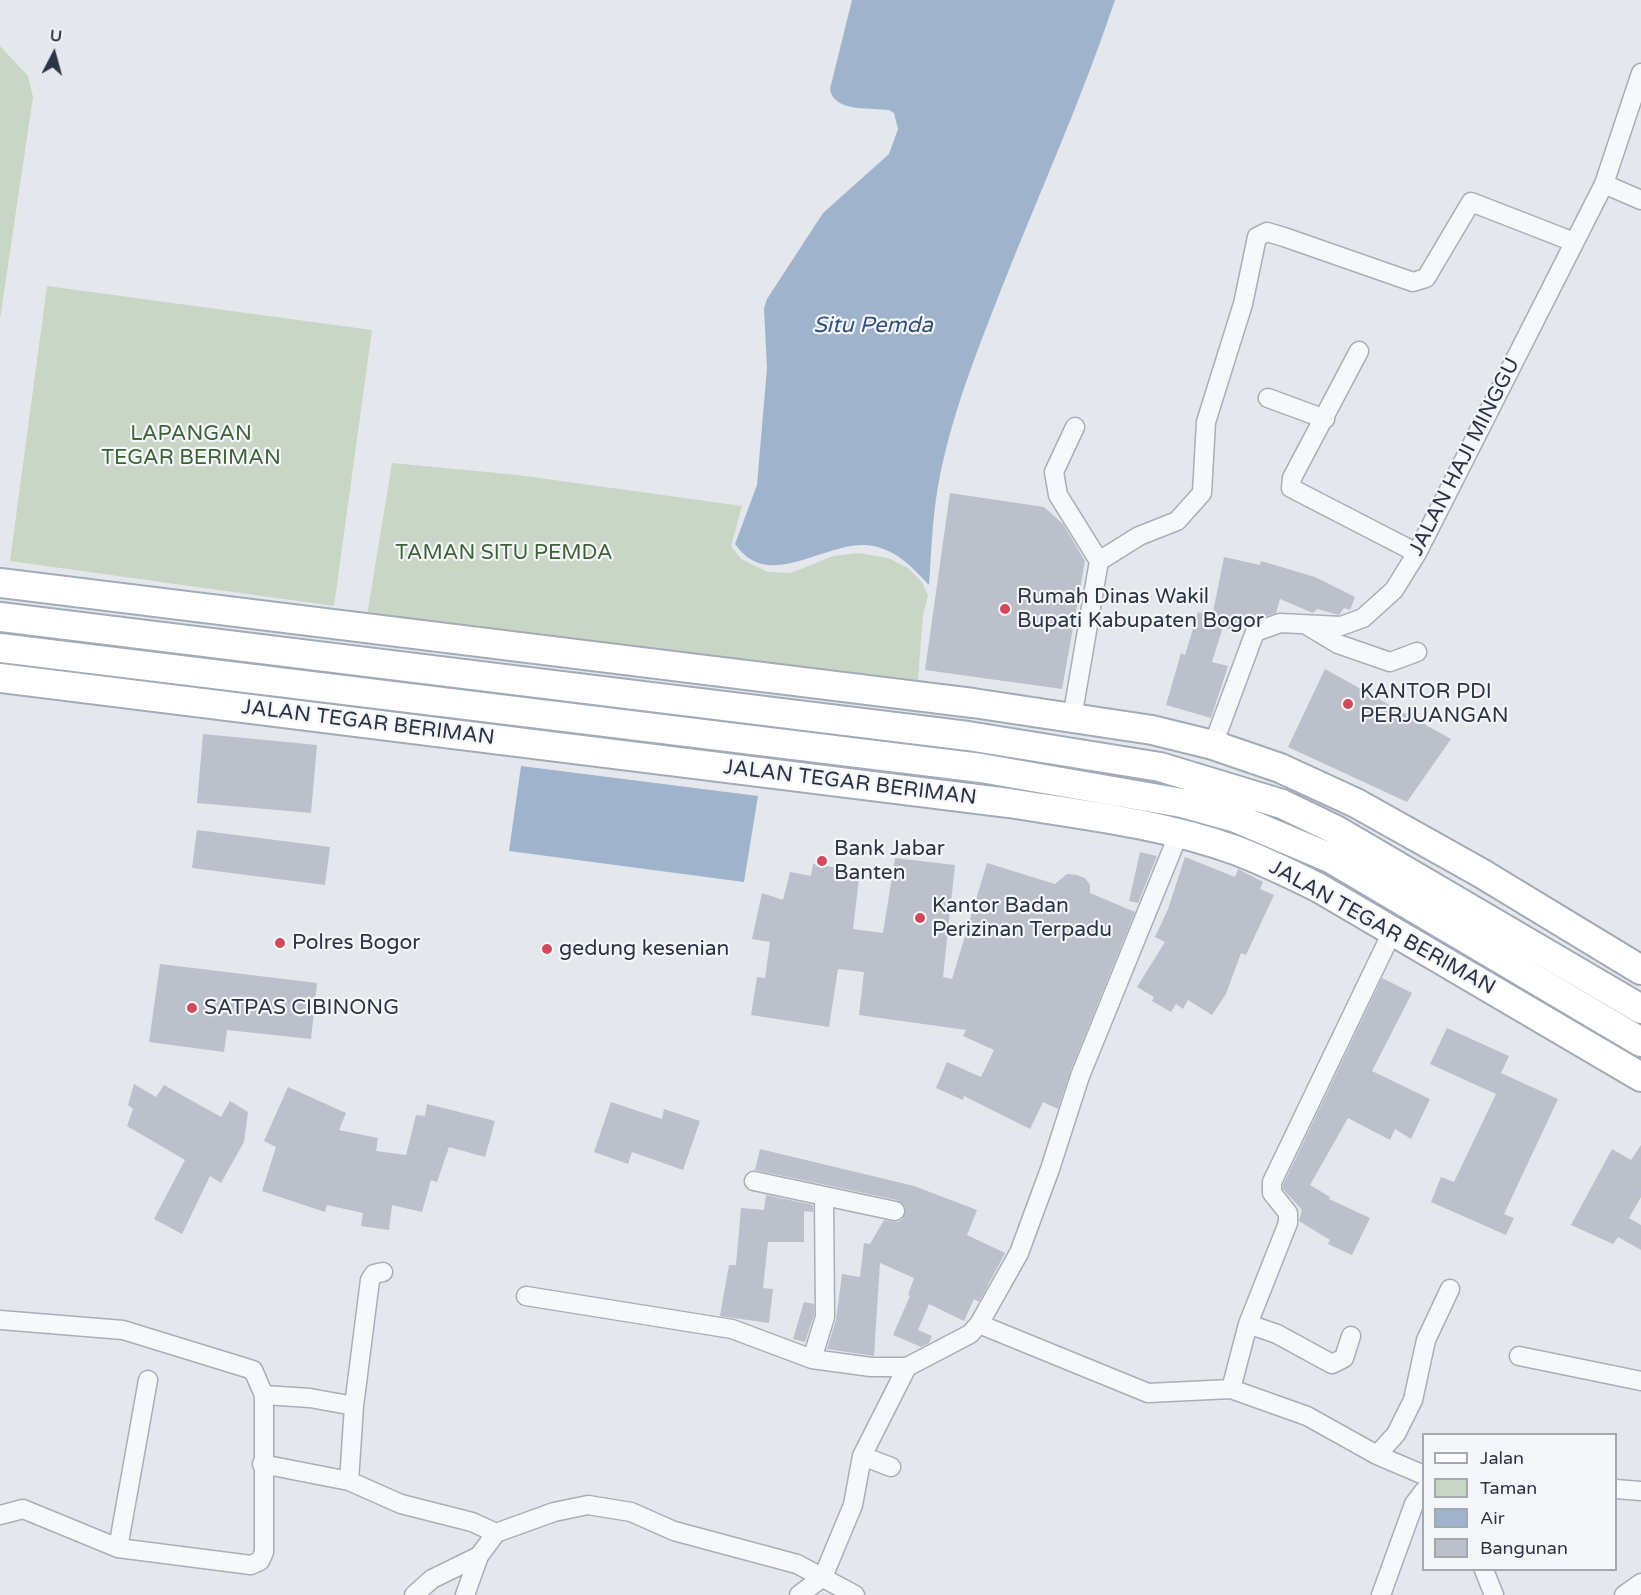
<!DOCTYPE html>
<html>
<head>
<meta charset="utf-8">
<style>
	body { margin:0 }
	#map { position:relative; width:1641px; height:1595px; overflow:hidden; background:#e4e7ec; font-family:"Varela Round",sans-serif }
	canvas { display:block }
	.legend { position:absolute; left:1422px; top:1433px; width:195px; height:138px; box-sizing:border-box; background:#f4f6f9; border:2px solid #a4a8b1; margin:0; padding:8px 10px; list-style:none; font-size:18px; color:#2b3445 }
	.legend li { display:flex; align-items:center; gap:12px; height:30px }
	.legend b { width:30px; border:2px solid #a4a8b1 }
	.north { position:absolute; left:24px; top:24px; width:60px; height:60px; -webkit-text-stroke:4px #f4f6f9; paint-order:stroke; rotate:6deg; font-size:16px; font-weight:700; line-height:24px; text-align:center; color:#2b3445 }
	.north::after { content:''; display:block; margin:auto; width:21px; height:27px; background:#2b3445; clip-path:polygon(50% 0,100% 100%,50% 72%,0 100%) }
</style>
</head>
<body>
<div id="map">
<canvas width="1641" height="1595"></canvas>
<ul class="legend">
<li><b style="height:8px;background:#fff"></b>Jalan</li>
<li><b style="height:16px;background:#c9d6c5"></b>Taman</li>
<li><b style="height:16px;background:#9fb4cc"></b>Air</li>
<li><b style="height:16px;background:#bbc0ca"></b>Bangunan</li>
</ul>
<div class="north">U</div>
</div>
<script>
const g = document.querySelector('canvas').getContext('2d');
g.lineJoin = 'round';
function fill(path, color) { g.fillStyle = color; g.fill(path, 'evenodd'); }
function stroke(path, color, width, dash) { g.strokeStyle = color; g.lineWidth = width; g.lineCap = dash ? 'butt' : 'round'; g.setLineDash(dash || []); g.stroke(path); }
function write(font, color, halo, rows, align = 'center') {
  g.font = font + ' "Varela Round",sans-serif'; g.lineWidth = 4.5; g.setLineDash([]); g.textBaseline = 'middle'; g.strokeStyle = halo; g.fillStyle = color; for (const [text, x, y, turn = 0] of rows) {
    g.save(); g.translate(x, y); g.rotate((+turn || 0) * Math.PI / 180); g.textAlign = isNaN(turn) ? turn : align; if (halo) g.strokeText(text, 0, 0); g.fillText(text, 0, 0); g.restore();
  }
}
fill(new Path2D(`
	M0,46L28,76L33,97L0,319Z
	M47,286L372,330L334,606L10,561Z
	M392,463L518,475L742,506L731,546L741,559L768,572L791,573L833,556L859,553L888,558L908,568L922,582L928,596L923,614L918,680L367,616Z`), '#c9d6c5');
fill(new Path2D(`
	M852,0H1115C1081,102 1036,200 997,300C972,364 946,431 936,499C932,527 931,557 929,585C913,568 898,551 873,546C828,537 770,595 735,544L757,485L767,368L764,308L767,299L823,213L889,154L898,129L894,113L889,110C871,108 833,112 830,89Z
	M521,766L758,796L744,882L509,851Z`), '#9fb4cc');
fill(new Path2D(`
	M950,493L1044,507L1063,524L1085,561L1062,689L925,670Z
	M1224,557L1260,565L1261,561L1315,577L1355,597L1350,610L1344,608L1339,615L1317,609L1313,613L1280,599L1276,613L1260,618L1247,614L1244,624L1240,623L1237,632L1223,627L1212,662L1228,666L1211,718L1166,705L1181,653L1185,655L1198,612L1212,617Z
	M1325,669L1451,739L1407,802L1288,747Z
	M203,734L317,745L311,813L197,803Z
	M197,830L330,847L325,885L192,868Z
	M1140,852L1157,856L1138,903L1129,901Z
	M1185,857L1235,877L1238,869L1263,882L1260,889L1274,895L1246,955L1241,953L1226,994L1212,1015L1188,1000L1183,1009L1176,1004L1171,1012L1152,1001L1154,997L1137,987L1165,942L1155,937L1168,909Z
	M895,858L955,865L943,977L952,979L987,863L1055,884L1067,874L1077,875L1085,878L1090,885V893L1135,912L1070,1072L1058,1109L1043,1102L1030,1129L964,1096L963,1100L936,1088L947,1062L981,1077L994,1050L963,1036L966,1030L859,1015L864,972L838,969L829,1027L751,1015L757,977L765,978L770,942L752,939L762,893L783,900L790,872L811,876L813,864L852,870L859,879L853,929L883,933Z
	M160,964L317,983L311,1039L227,1030L224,1052L149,1042Z
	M1382,978L1412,993L1372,1071L1430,1099L1411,1139L1395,1129L1390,1140L1348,1118L1310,1185L1330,1197L1329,1199L1370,1218L1352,1255L1328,1244L1330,1240L1299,1221L1302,1210L1283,1189V1185Z
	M1447,1028L1509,1056L1501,1073L1558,1099L1504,1214L1514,1218L1506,1235L1431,1202L1441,1177L1454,1182L1496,1094L1430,1064Z
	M134,1084L156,1097L164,1085L221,1117L230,1101L248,1112L244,1142L221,1183L210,1176L182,1234L154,1219L185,1160L127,1126L133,1109L128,1105Z
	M288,1087L346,1113L339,1130L378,1138L376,1151L406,1155L416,1115L425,1116L427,1104L495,1121L485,1157L449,1147L437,1182L431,1180L422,1212L392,1205L389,1230L361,1226L363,1213L327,1205L325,1212L262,1191L276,1147L264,1141Z
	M611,1102L662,1119L664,1109L700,1121L683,1170L632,1152L628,1164L594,1152Z
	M1641,1145V1197L1629,1218L1641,1225V1250L1618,1237L1613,1244L1571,1225L1612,1149L1631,1160Z
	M760,1149L914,1186L977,1210L967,1235L1005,1253L979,1302L974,1299L964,1321L929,1304L918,1330L932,1336L929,1343L921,1347L893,1335L910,1296L908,1295L914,1278L880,1263L874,1356L827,1349L836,1320L842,1274L860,1277L864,1243L870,1244L884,1220L898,1222L903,1219L905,1207L897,1200L755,1170Z
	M766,1195L813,1205V1212L804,1211V1242H768L763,1288L773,1289L769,1323L720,1316L729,1265H736L741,1208L764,1210Z
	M804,1302L814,1304V1315L805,1342L793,1339Z`), '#bbc0ca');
const street = new Path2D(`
	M1604,184L1641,200
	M1359,351L1292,478L1291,488L1417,553
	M1268,398L1325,419
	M1099,561L1139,536L1177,521L1202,493L1206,422L1243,304L1257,237L1267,232L1284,237L1413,282L1426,278L1471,202L1574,242
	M1308,626L1338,644L1390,662L1417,652
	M1072,718L1099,561L1058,495L1054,472L1075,427
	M1213,745L1255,632L1280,623L1341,626L1363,618L1394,590L1417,553L1604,184L1641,73
	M754,1181L895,1211
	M526,1296L732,1329L812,1359L871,1367H907
	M0,1320L123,1330L253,1370L264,1395V1552L260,1561L251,1565L118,1548L23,1509L0,1515
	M979,1324L1148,1393L1231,1389L1307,1416L1377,1455L1424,1475
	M1248,1324L1277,1334L1332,1364L1344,1358L1351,1336
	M1519,1356L1641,1381
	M812,1359L825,1317L824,1196
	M1231,1389L1248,1324L1288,1223V1213L1272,1193V1182L1393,930
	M264,1395L310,1398L354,1406
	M1377,1455L1396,1434L1413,1400L1426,1340L1450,1289
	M862,1456L891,1467
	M262,1464L349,1481L401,1504L472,1522L496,1533
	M349,1481L354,1406L370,1280L374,1274L383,1272
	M1616,1489L1641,1491
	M118,1548L148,1380
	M1484,1570L1494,1595
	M414,1595L432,1579L479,1556
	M465,1595L479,1556L496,1533L554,1512L588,1505L631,1512L674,1531L797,1564L855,1595
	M799,1595L823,1577L853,1505L862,1456L907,1367L970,1334L979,1324L1019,1253L1050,1169L1080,1076L1179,833
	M1381,1595L1414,1504L1424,1491
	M1624,1595L1641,1583`);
const primary = new Path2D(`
	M0,583L973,703L1152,730L1213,745L1280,768L1356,803L1481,873L1641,970
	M0,617L968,736L1160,767L1282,804L1336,830L1641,1009
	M0,648L981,768L1182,803L1236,818L1330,858L1641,1042
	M0,678L1009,803C1085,815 1162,824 1235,850C1264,861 1291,874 1319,888L1641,1077`);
stroke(street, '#a9aeb7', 21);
stroke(primary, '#a3abb8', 32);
stroke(street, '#f7f8fa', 18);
stroke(primary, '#fff', 28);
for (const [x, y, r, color] of [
	[1005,609,6,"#d1495b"],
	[1348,704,6,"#d1495b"],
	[822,861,6,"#d1495b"],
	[920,918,6,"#d1495b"],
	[280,943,6,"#d1495b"],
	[547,949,6,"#d1495b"],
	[192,1008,6,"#d1495b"]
]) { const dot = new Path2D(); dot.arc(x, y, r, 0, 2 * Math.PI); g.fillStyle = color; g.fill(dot); stroke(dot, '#f4f6f9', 2); }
write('21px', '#3f6138', '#f4f6f9', [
	["LAPANGAN",191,434],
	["TEGAR BERIMAN",191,458],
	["TAMAN SITU PEMDA",504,553]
]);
write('21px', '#2b3445', '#f4f6f9', [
	["JALAN HAJI MINGGU",1465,457,-63],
	["JALAN TEGAR BERIMAN",368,723,7],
	["JALAN TEGAR BERIMAN",850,783,7],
	["JALAN TEGAR BERIMAN",1382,928,29]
]);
write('21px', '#2b3445', '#f4f6f9', [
	["Rumah Dinas Wakil",1017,597],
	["Bupati Kabupaten Bogor",1017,621],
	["KANTOR PDI",1360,692],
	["PERJUANGAN",1360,716],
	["Bank Jabar",834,849],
	["Banten",834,873],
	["Kantor Badan",932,906],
	["Perizinan Terpadu",932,930],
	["Polres Bogor",292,943],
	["gedung kesenian",559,949],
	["SATPAS CIBINONG",204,1008]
], 'left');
write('italic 22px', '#34527a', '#f4f6f9', [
	["Situ Pemda",873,326]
]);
</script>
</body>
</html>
